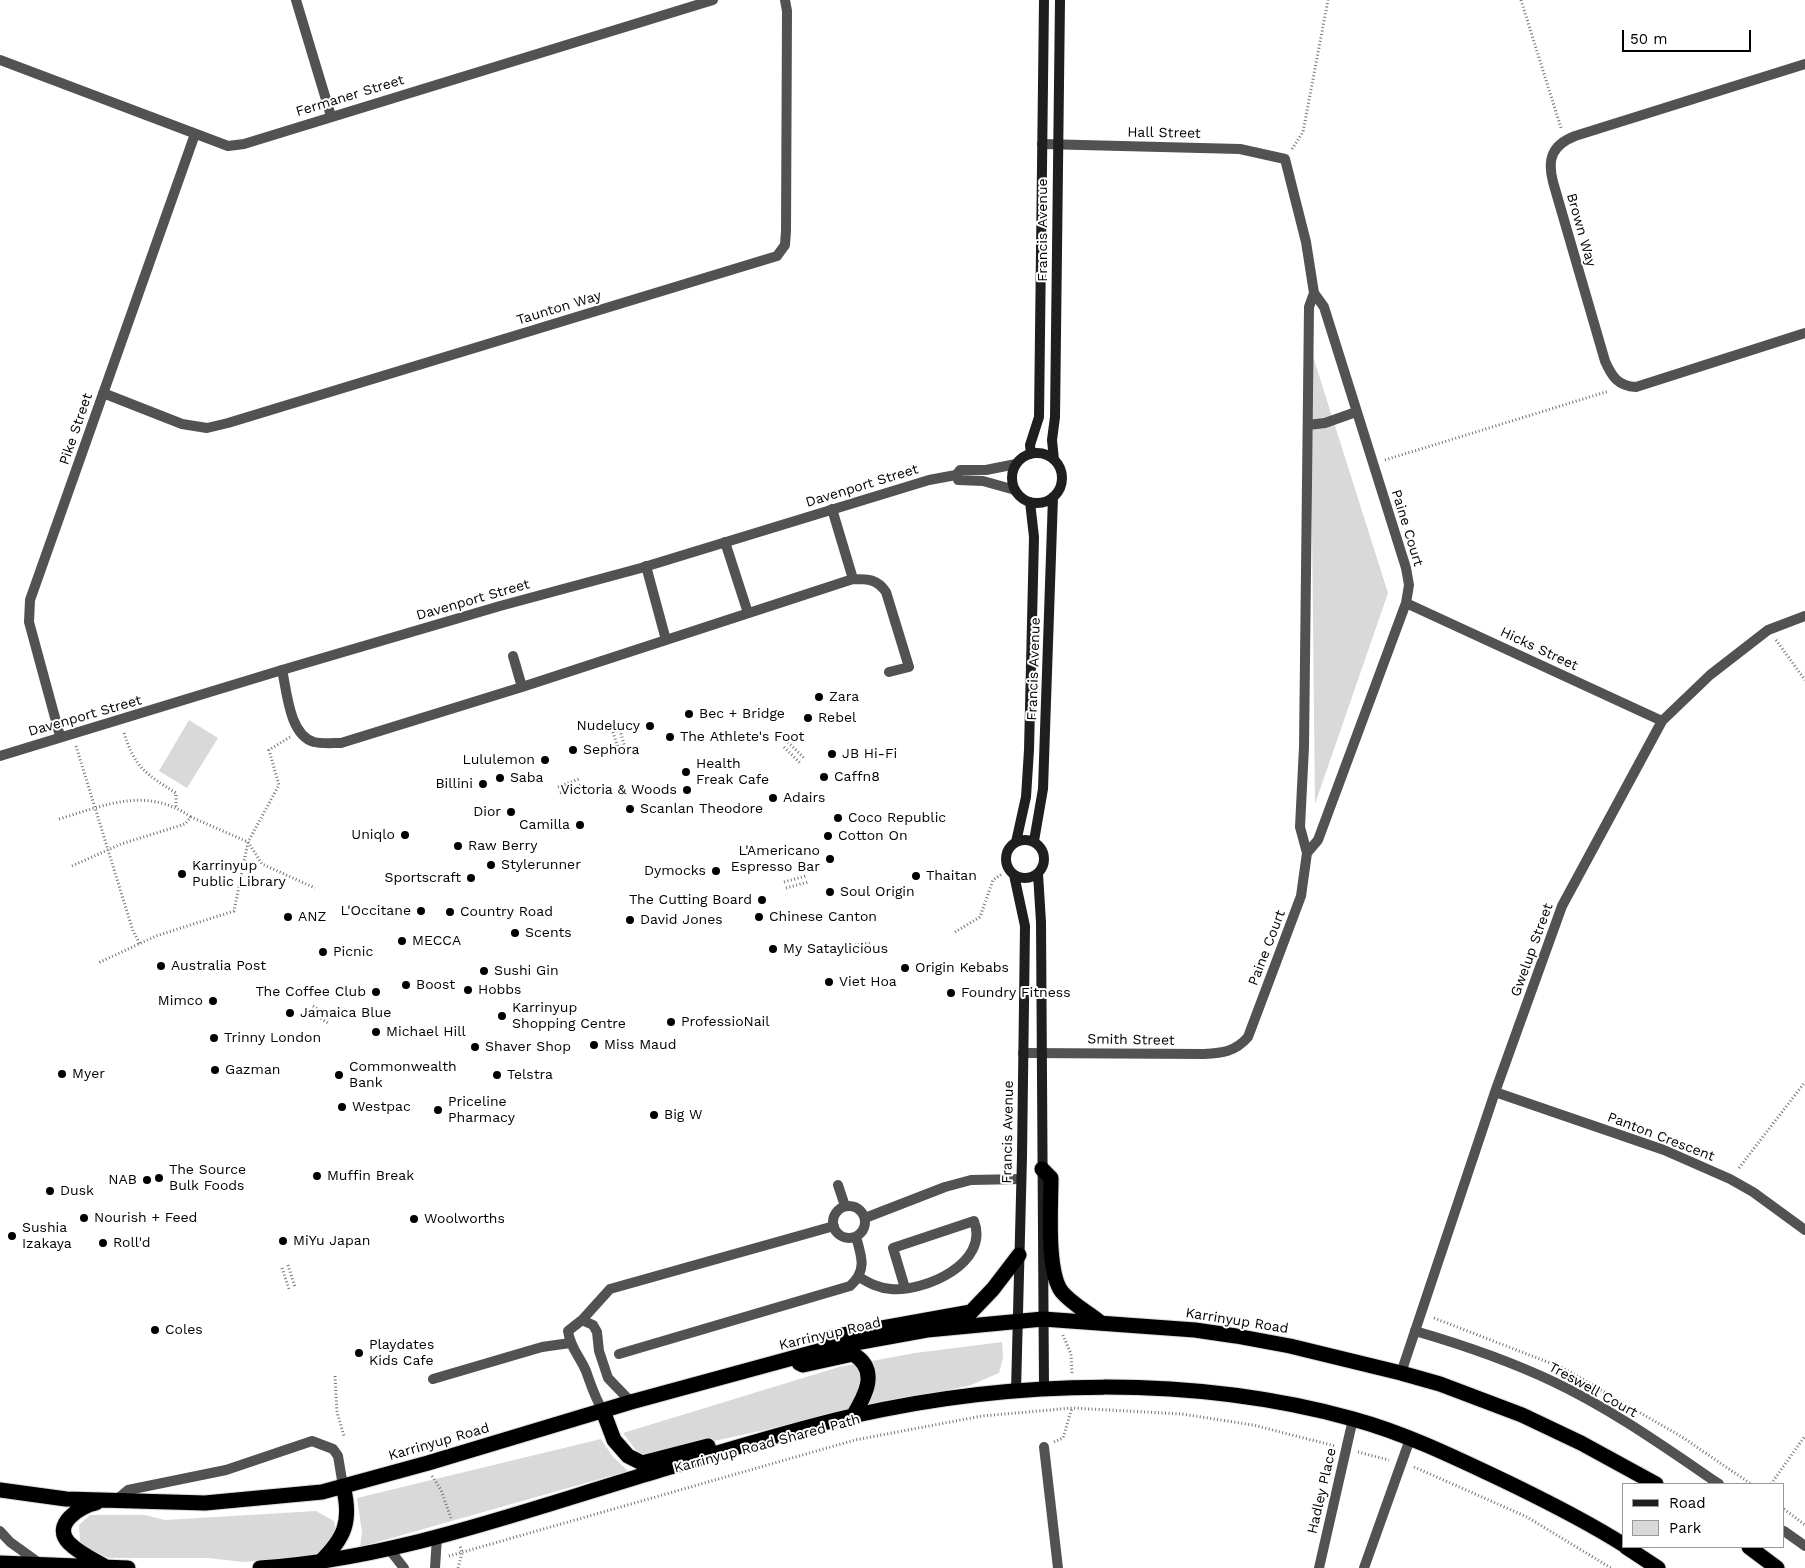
<!DOCTYPE html>
<html>
<head>
<meta charset="utf-8">
<style>
	body { margin:0 }
	#map { position:relative; width:1805px; height:1568px; overflow:hidden; background:#fff; font-family:"Work Sans",sans-serif }
	canvas { display:block }
	.legend { position:absolute; left:1622px; top:1483px; width:162px; height:65px; box-sizing:border-box; background:#fff; border:1px solid #999; margin:0; padding:6px 9px; list-style:none; font-size:15px; color:#000 }
	.legend li { display:flex; align-items:center; gap:10px; height:25px }
	.legend b { width:25px; border:1px solid #999 }
	.scale { position:absolute; left:1622px; top:30px; width:129px; height:22px; box-sizing:border-box; border:2px solid #000; border-top:0; padding-left:6px; font-size:15px; line-height:18px; white-space:nowrap; color:#000; -webkit-text-stroke:4px #fff; paint-order:stroke }
</style>
</head>
<body>
<div id="map">
<canvas width="1805" height="1568"></canvas>
<ul class="legend">
<li><b style="height:6px;background:#1f1f1f"></b>Road</li>
<li><b style="height:14px;background:#d9d9d9"></b>Park</li>
</ul>
<div class="scale">50 m</div>
</div>
<script>
const g = document.querySelector('canvas').getContext('2d');
g.lineJoin = 'round';
function fill(path, color) { g.fillStyle = color; g.fill(path, 'evenodd'); }
function stroke(path, color, width, dash) { g.strokeStyle = color; g.lineWidth = width; g.lineCap = dash ? 'butt' : 'round'; g.setLineDash(dash || []); g.stroke(path); }
function write(font, color, halo, rows, align = 'center') {
  g.font = font + ' "Work Sans",sans-serif'; g.lineWidth = 4; g.setLineDash([]); g.textBaseline = 'middle'; g.strokeStyle = halo; g.fillStyle = color; for (const [text, x, y, turn = 0] of rows) {
    g.save(); g.translate(x, y); g.rotate((+turn || 0) * Math.PI / 180); g.textAlign = isNaN(turn) ? turn : align; if (halo) g.strokeText(text, 0, 0); g.fillText(text, 0, 0); g.restore();
  }
}
fill(new Path2D(`
	M1310,347L1388,593L1315,804Z
	M189,720L218,738L187,788L159,771Z
	M1002,1342L1003,1358L999,1373L971,1385L641,1457L623,1433L839,1367L915,1353Z
	M601,1439L613,1457L628,1471L360,1547L362,1532L357,1498Z
	M316,1511L334,1521L337,1536L322,1551L306,1557L243,1562L208,1558H109L92,1552L80,1541L79,1525L90,1515H145L165,1520Z`), '#d9d9d9');
const highway = new Path2D(`
	M1042,1169L1051,1178C1051,1205 1046,1272 1062,1292C1073,1305 1088,1312 1101,1323
	M832,1337L971,1312L993,1289L1019,1255
	M799,1363L803,1365L853,1354C880,1370 865,1396 853,1416
	M603,1411L614,1440L628,1456L642,1463L708,1446
	M0,1490L66,1499L205,1503L322,1492L428,1463L631,1402L833,1347L927,1330L1043,1319L1195,1330L1236,1336L1290,1346L1401,1373L1440,1384L1522,1415L1581,1443L1656,1484
	M96,1503C80,1506 51,1525 69,1543C79,1553 94,1560 106,1567
	M1626,1547L1658,1568
	M1749,1547L1777,1568
	M0,1563L128,1568
	M319,1563C345,1538 352,1521 343,1486
	M260,1568C393,1559 520,1512 647,1474C715,1454 783,1432 852,1416C1014,1379 1193,1375 1353,1419C1408,1434 1460,1460 1511,1484C1550,1503 1588,1522 1624,1545`);
stroke(highway, '#dbdbdb', 17);
stroke(new Path2D(`
	M1521,0L1561,128
	M1292,149L1303,132L1328,0
	M1385,460L1609,391
	M1776,640L1805,680
	M620,730L626,752
	M613,732L620,754
	M124,733C135,768 146,774 176,793V807
	M290,737L269,750L279,785L248,842L262,864L315,888
	M788,742L804,758
	M76,746L133,931L140,944
	M784,747L800,763
	M558,787L579,779
	M560,793L581,785
	M59,819C106,805 147,786 191,817
	M72,866L121,844L185,824L191,817L248,842L234,911L156,936L98,963
	M784,882L806,876
	M786,888L808,882
	M955,932L980,917L993,880L1002,874
	M848,946L870,943
	M849,953L871,950
	M313,1006L332,1018
	M309,1011L328,1023
	M1739,1168L1805,1082
	M288,1265L295,1287
	M282,1268L289,1289
	M1434,1318L1563,1368L1682,1437L1751,1484
	M1063,1335L1071,1354L1072,1374
	M335,1376L337,1412L344,1436
	M1054,1442L1063,1438L1072,1408
	M1358,1452L1389,1460
	M1414,1467L1527,1517L1611,1568
	M432,1476L441,1490L451,1518
	M1771,1484L1805,1436
	M1784,1509L1805,1525
	M449,1556L855,1440L982,1416L1072,1408L1182,1414L1253,1425L1335,1446
	M458,1568L462,1553L460,1546`), '#747474', 3, [1, 2.5]);
stroke(new Path2D(`
	M832,509L853,579
	M725,542L748,613
	M646,566L666,640
	M282,670C287,691 289,735 314,742C322,744 333,743 341,743L522,687L513,656
	M522,687L853,579C868,579 877,579 886,592L909,667L889,672
	M838,1185L845,1206
	M833 1222a16 16 0 1 1 32 0a16 16 0 1 1-32 0Z
	M865,1218L945,1187L971,1180L1021,1179
	M859,1277C869,1283 878,1288 891,1289C925,1292 990,1263 974,1221L893,1248L905,1288
	M582,1320L610,1289L834,1226
	M1415,1331C1460,1344 1512,1362 1554,1382C1613,1410 1666,1448 1719,1484
	M619,1354L850,1286C867,1271 862,1257 856,1237
	M433,1379L542,1347L570,1343
	M603,1411C595,1398 591,1385 586,1371C580,1357 570,1347 568,1331L582,1320L593,1325L597,1332L599,1351L608,1378L631,1402
	M116,1500L128,1490L226,1470L312,1441L333,1449L338,1456L343,1486
	M0,1531L10,1542L42,1565
	M1784,1531L1805,1546`), '#525252', 10);
stroke(new Path2D(`
	M296,0L331,116
	M0,60L228,146L244,144L713,0
	M1805,64L1575,136C1552,145 1547,159 1553,182L1605,361C1612,377 1618,386 1636,387L1805,333
	M103,393L182,424L207,428L228,423L777,256L785,245L786,231L787,11L785,0
	M1308,425L1325,423L1356,412
	M956,475L958,480L983,481L1015,490
	M1406,603L1662,721
	M60,736L29,622L30,600L195,134
	M0,756L282,670L500,606L641,568L929,480L956,475L960,470H986L1016,464
	M1307,853L1318,840L1406,603L1409,585L1406,568L1324,307L1314,293
	M1023,1053L1204,1054C1222,1053 1235,1052 1248,1037L1301,896L1307,853L1300,827L1304,747L1309,307L1314,293L1306,242L1285,159L1240,149L1042,144
	M1495,1092L1664,1150L1730,1179L1753,1192L1805,1230
	M1401,1373L1495,1092L1562,906L1662,721L1710,675L1768,630L1805,616
	M1044,1447L1058,1568
	M389,1549L404,1568
	M435,1568L437,1537
	M1319,1568L1353,1419
	M1364,1568L1410,1439`), '#525252', 10);
stroke(new Path2D(`
	M1012 478a25 25 0 1 1 50 0a25 25 0 1 1-50 0Z
	M1031,454L1030,445L1039,417L1044,0
	M1054,460L1052,440L1055,417L1060,0
	M1006 859a19 19 0 1 1 38 0a19 19 0 1 1-38 0Z
	M1034,841L1043,789L1053,497
	M1016,842L1026,797L1029,750L1034,537L1030,502
	M1038,874L1041,922L1044,1389
	M1014,875L1025,926L1022,1157L1016,1391`), '#1f1f1f', 10);
stroke(highway, '#000', 15);
for (const [x, y, r, color] of [
	[819,697,5,"#000"],
	[689,714,5,"#000"],
	[808,718,5,"#000"],
	[650,726,5,"#000"],
	[670,737,5,"#000"],
	[573,750,5,"#000"],
	[832,754,5,"#000"],
	[545,760,5,"#000"],
	[686,772,5,"#000"],
	[824,777,5,"#000"],
	[500,778,5,"#000"],
	[483,784,5,"#000"],
	[687,790,5,"#000"],
	[773,798,5,"#000"],
	[630,809,5,"#000"],
	[511,812,5,"#000"],
	[838,818,5,"#000"],
	[580,825,5,"#000"],
	[405,835,5,"#000"],
	[828,836,5,"#000"],
	[458,846,5,"#000"],
	[830,859,5,"#000"],
	[491,865,5,"#000"],
	[716,871,5,"#000"],
	[182,874,5,"#000"],
	[916,876,5,"#000"],
	[471,878,5,"#000"],
	[830,892,5,"#000"],
	[762,900,5,"#000"],
	[421,911,5,"#000"],
	[450,912,5,"#000"],
	[288,917,5,"#000"],
	[759,917,5,"#000"],
	[630,920,5,"#000"],
	[515,933,5,"#000"],
	[402,941,5,"#000"],
	[773,949,5,"#000"],
	[323,952,5,"#000"],
	[161,966,5,"#000"],
	[905,968,5,"#000"],
	[484,971,5,"#000"],
	[829,982,5,"#000"],
	[406,985,5,"#000"],
	[468,990,5,"#000"],
	[376,992,5,"#000"],
	[951,993,5,"#000"],
	[213,1001,5,"#000"],
	[290,1013,5,"#000"],
	[502,1016,5,"#000"],
	[671,1022,5,"#000"],
	[376,1032,5,"#000"],
	[214,1038,5,"#000"],
	[594,1045,5,"#000"],
	[475,1047,5,"#000"],
	[215,1070,5,"#000"],
	[62,1074,5,"#000"],
	[339,1075,5,"#000"],
	[497,1075,5,"#000"],
	[342,1107,5,"#000"],
	[438,1110,5,"#000"],
	[654,1115,5,"#000"],
	[317,1176,5,"#000"],
	[159,1178,5,"#000"],
	[147,1180,5,"#000"],
	[50,1191,5,"#000"],
	[84,1218,5,"#000"],
	[414,1219,5,"#000"],
	[12,1236,5,"#000"],
	[283,1241,5,"#000"],
	[103,1243,5,"#000"],
	[155,1330,5,"#000"],
	[359,1353,5,"#000"]
]) { const dot = new Path2D(); dot.arc(x, y, r, 0, 2 * Math.PI); g.fillStyle = color; g.fill(dot); stroke(dot, '#fff', 2); }
write('14px', '#000', '#fff', [
	["Fermaner Street",350,96,-17],
	["Hall Street",1164,133,1],
	["Francis Avenue",1043,230,-90],
	["Brown Way",1581,230,74],
	["Taunton Way",559,308,-17],
	["Pike Street",76,429,-71],
	["Davenport Street",862,486,-17],
	["Paine Court",1407,528,73],
	["Davenport Street",473,600,-16],
	["Hicks Street",1539,649,25],
	["Francis Avenue",1034,669,-88],
	["Davenport Street",85,716,-16],
	["Paine Court",1267,948,-69],
	["Gwelup Street",1532,950,-70],
	["Smith Street",1131,1040,1],
	["Francis Avenue",1008,1132,-89],
	["Panton Crescent",1661,1137,21],
	["Karrinyup Road",1237,1321,9],
	["Karrinyup Road",830,1334,-13],
	["Treswell Court",1593,1390,29],
	["Karrinyup Road",439,1442,-16],
	["Karrinyup Road Shared Path",767,1444,-15],
	["Hadley Place",1322,1491,-77]
]);
write('14px', '#000', '#fff', [
	["Zara",829,697],
	["Bec + Bridge",699,714],
	["Rebel",818,718],
	["Nudelucy",640,726,"right"],
	["The Athlete's Foot",680,737],
	["Sephora",583,750],
	["JB Hi-Fi",842,754],
	["Lululemon",535,760,"right"],
	["Health",696,764],
	["Freak Cafe",696,780],
	["Caffn8",834,777],
	["Saba",510,778],
	["Billini",473,784,"right"],
	["Victoria & Woods",677,790,"right"],
	["Adairs",783,798],
	["Scanlan Theodore",640,809],
	["Dior",501,812,"right"],
	["Coco Republic",848,818],
	["Camilla",570,825,"right"],
	["Uniqlo",395,835,"right"],
	["Cotton On",838,836],
	["Raw Berry",468,846],
	["L'Americano",820,851,"right"],
	["Espresso Bar",820,867,"right"],
	["Stylerunner",501,865],
	["Karrinyup",192,866],
	["Public Library",192,882],
	["Dymocks",706,871,"right"],
	["Thaitan",926,876],
	["Sportscraft",461,878,"right"],
	["Soul Origin",840,892],
	["The Cutting Board",752,900,"right"],
	["L'Occitane",411,911,"right"],
	["Country Road",460,912],
	["ANZ",298,917],
	["Chinese Canton",769,917],
	["David Jones",640,920],
	["Scents",525,933],
	["MECCA",412,941],
	["My Sataylicious",783,949],
	["Picnic",333,952],
	["Australia Post",171,966],
	["Origin Kebabs",915,968],
	["Sushi Gin",494,971],
	["Viet Hoa",839,982],
	["Boost",416,985],
	["Hobbs",478,990],
	["The Coffee Club",366,992,"right"],
	["Foundry Fitness",961,993],
	["Mimco",203,1001,"right"],
	["Karrinyup",512,1008],
	["Shopping Centre",512,1024],
	["Jamaica Blue",300,1013],
	["ProfessioNail",681,1022],
	["Michael Hill",386,1032],
	["Trinny London",224,1038],
	["Miss Maud",604,1045],
	["Shaver Shop",485,1047],
	["Commonwealth",349,1067],
	["Bank",349,1083],
	["Gazman",225,1070],
	["Myer",72,1074],
	["Telstra",507,1075],
	["Priceline",448,1102],
	["Pharmacy",448,1118],
	["Westpac",352,1107],
	["Big W",664,1115],
	["The Source",169,1170],
	["Bulk Foods",169,1186],
	["Muffin Break",327,1176],
	["NAB",137,1180,"right"],
	["Dusk",60,1191],
	["Nourish + Feed",94,1218],
	["Woolworths",424,1219],
	["Sushia",22,1228],
	["Izakaya",22,1244],
	["MiYu Japan",293,1241],
	["Roll'd",113,1243],
	["Coles",165,1330],
	["Playdates",369,1345],
	["Kids Cafe",369,1361]
], 'left');
</script>
</body>
</html>
